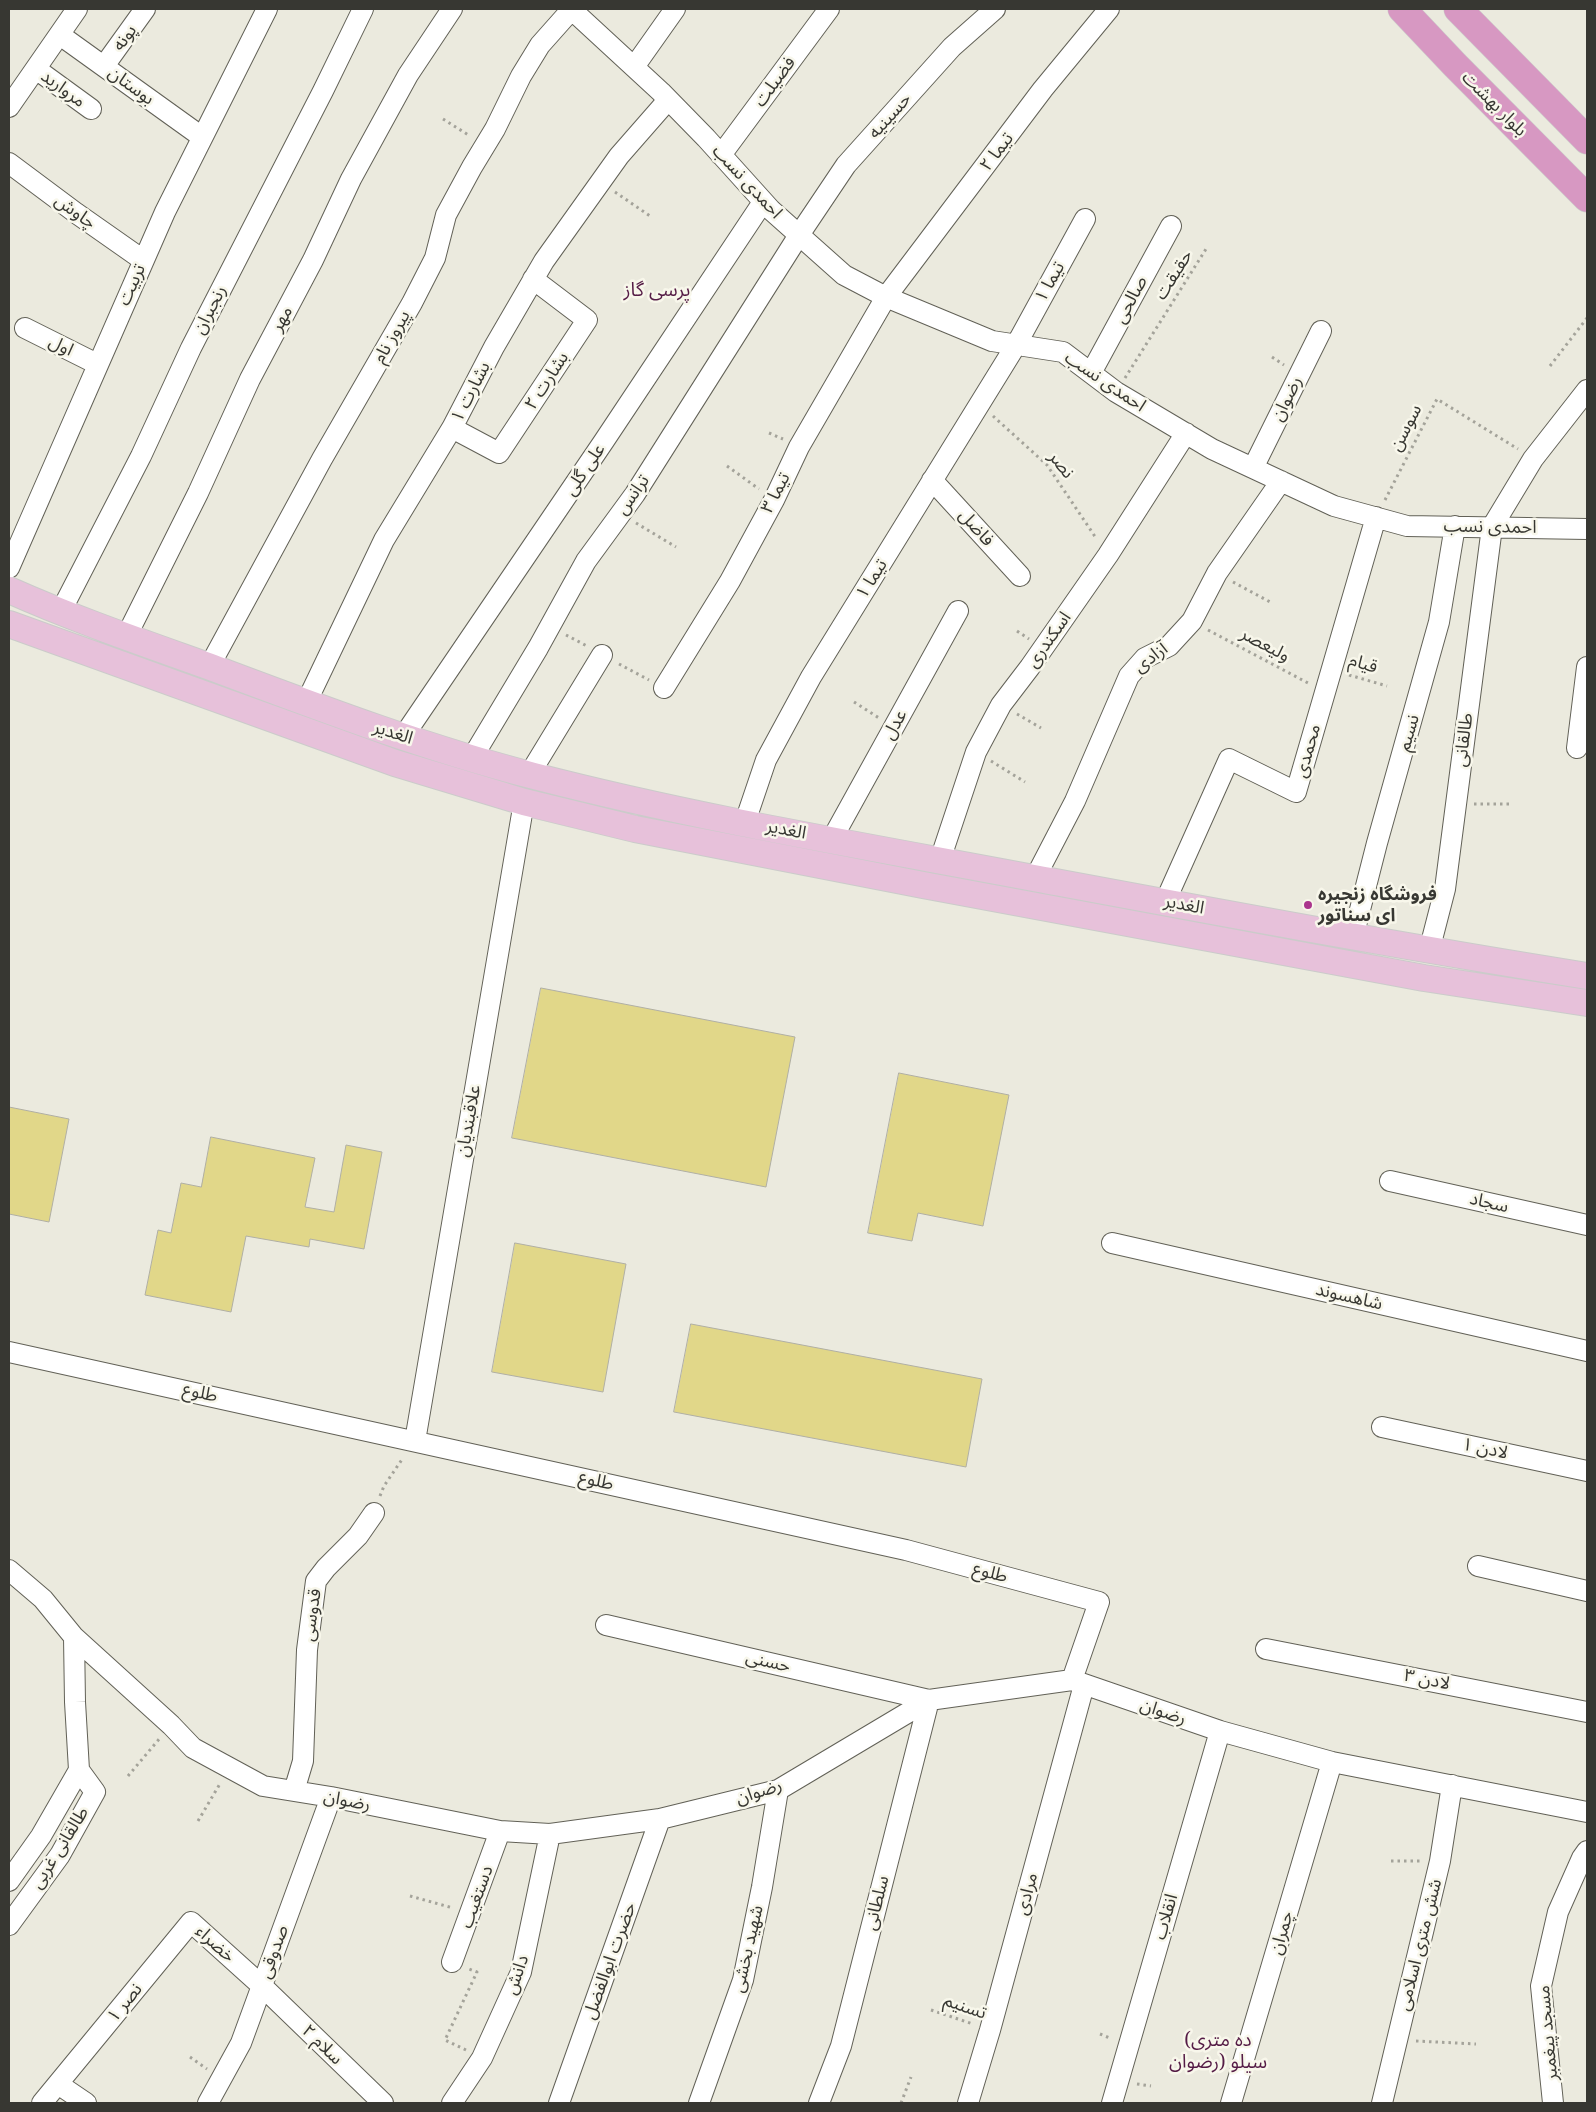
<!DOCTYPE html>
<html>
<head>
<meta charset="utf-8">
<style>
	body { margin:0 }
	#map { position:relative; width:1596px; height:2112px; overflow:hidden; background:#ebeade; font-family:"Noto Serif",serif }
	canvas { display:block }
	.frame { position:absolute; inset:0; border:10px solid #373732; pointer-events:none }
</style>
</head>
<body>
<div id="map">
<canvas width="1596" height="2112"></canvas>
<div class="frame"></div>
</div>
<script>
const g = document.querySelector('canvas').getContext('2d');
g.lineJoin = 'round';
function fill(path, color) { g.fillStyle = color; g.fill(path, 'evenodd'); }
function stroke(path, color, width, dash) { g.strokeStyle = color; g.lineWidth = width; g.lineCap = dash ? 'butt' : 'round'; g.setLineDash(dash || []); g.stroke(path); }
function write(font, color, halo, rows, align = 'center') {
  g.font = font + ' "Noto Serif","Noto Sans Arabic",serif'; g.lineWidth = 5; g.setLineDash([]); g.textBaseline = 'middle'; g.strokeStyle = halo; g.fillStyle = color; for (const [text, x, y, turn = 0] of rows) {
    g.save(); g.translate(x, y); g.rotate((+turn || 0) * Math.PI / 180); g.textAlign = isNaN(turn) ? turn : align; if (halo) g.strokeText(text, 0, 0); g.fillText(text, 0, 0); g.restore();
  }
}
const building = new Path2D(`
	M541,988L795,1037L766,1187L512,1138Z
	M899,1073L1009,1095L983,1226L918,1213L912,1241L868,1233Z
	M9,1107L69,1119L49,1222L9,1214Z
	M211,1137L315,1158L305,1207L334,1212L346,1145L382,1152L364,1249L310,1239L309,1247L246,1236L231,1312L145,1295L158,1230L171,1233L181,1183L201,1187Z
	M515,1243L626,1264L603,1392L492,1372Z
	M691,1324L982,1379L966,1467L674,1412Z`);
fill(building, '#e1d789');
stroke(building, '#b0afa4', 1);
const minor = new Path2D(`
	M571,9L661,92L706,138L771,210L844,275L886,297L992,341L1063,352L1116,392L1212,449L1334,506L1407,526L1587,529
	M60,35L202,137
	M104,66L145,9
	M634,67L675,9
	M36,69L91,109
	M9,107L77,9
	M721,155L829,9
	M9,163L76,213L143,260
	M25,328L97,364
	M1091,373L1171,226
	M452,428L499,453L587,320L533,279
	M1253,468L1321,331
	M932,480L1020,576
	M9,568L165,212L267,9
	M60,613L141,456L191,348L323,91L363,9
	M126,637L198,493L250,379L313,260L351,179L408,75L452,9
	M209,667L322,459L412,303L435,258L446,215L472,167L495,129L521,76L540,45L572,9
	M664,688L730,581L774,500L799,447L886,297L1043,89L1109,9
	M306,703L384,540L452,428L494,347L544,261L619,156L668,100
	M403,737L604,441L763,202
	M1577,748L1587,667
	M472,758L538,648L586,561L635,494L799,235L846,165L952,47L995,9
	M529,775L602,655
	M745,822L766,760L811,677L1016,345L1085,219
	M832,839L958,611
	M940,860L976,752L1001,705L1030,667L1108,555L1186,433
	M1035,878L1075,801L1129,676L1145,658L1169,646L1192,621L1217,573L1281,481
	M1165,902L1229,759L1296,792L1376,517
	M1353,937L1377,843L1439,622L1455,526
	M1429,951L1445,889L1492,527L1533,459L1587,390
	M1390,1181L1587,1225
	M1112,1243L1587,1351
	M9,1352L906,1550L1099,1602L1072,1680
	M1382,1427L1587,1471
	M415,1441L524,802
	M1478,1566L1587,1591
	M9,1570L43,1599L74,1637L171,1725L193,1748L263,1786L331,1797L500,1831L550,1834L660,1819L778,1790L929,1700L1072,1680L1220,1731L1332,1762L1587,1812
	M606,1625L929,1700L841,2046L819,2103
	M1266,1649L1587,1712
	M294,1791L303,1761L307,1650L316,1581L326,1568L358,1536L374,1513
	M9,1881L41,1836L79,1770
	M9,1925L60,1855L95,1792L79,1770L75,1702L74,1637
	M452,1962L500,1831
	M58,2084L86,2103
	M42,2103L191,1922L262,1986L383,2103
	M208,2103L241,2043L331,1797
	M452,2103L482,2058L521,1972L550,1834
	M559,2103L660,1819
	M699,2103L743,1980L762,1887L778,1790
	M968,2103L990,2030L1084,1685
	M1112,2103L1220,1731
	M1231,2103L1332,1762
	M1382,2103L1440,1861L1452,1785
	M1553,2103L1541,1986L1558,1912L1582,1858L1587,1851`);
const major = new Path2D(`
	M9,590C74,619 141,642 208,666C315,706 422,747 534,776C700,819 870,847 1039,879C1222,913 1404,947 1587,976
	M9,624L395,763L524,802L635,829L923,885L1424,978L1587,1003`);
const highway = new Path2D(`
	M1402,9L1455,65L1587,198
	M1458,9L1587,140`);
stroke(minor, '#626157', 22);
stroke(major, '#cbcbca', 28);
stroke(highway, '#cbcbca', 29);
stroke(new Path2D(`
	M443,119L470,136
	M615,192L650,216
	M1272,357L1284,365
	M1550,366L1587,318
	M1125,378L1206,249
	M993,416L1047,465L1096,538
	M769,433L783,439
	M727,466L759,489
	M1385,500L1437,399L1518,449
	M636,523L676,547
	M1233,582L1272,603
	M1208,630L1308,683
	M1017,631L1029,639
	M566,635L587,646
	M619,664L649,680
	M1349,675L1387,686
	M854,702L879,718
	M1017,714L1041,728
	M991,761L1025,782
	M1474,804H1511
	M380,1496L384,1486L403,1458
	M128,1776L160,1738
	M198,1821L221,1782
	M1391,1861H1420
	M410,1896L453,1908
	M931,2010L973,2024
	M1100,2034L1112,2039
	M1416,2041L1476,2044
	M466,2050L445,2040L477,1972L469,1969
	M190,2057L207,2069
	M1137,2084L1151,2086
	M901,2103L911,2077`), '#a4a39a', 3, [2.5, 4]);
stroke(minor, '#fff', 20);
stroke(major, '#e7c1da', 26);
stroke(highway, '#d798c2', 28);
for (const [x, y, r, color] of [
	[1308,905,5,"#ab358d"]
]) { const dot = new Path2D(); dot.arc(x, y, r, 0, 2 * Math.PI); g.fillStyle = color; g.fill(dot); stroke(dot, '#f8f7eb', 2); }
write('18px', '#373732', '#f8f7eb', [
	["پونه",125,38,-54],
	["فضیلت",775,82,-54],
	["بوستان",131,86,36],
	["مروارید",63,89,36],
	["بلوار بهشت",1494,104,45],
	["حسینیه",890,116,-48],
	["تیما ۲",997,152,-53],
	["احمدی نسب",747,182,47],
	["چاوش",75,212,36],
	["حقیقت",1174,275,-58],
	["۱ تیما",1050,282,-61],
	["تربیت",132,285,-66],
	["صالحی",1131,300,-62],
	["رنجبران",210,310,-63],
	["مهر",282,319,-61],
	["پیروز نام",392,337,-61],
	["اول",61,346,26],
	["بشارت ۲",547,381,-57],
	["احمدی نسب",1105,382,34],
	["بشارت ۱",471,392,-63],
	["رضوان",1287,399,-64],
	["سوسن",1406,428,-63],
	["نصر",1061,465,52],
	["علی گلی",585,470,-56],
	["تیما ۳",776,493,-63],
	["ترانس",633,495,-55],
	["احمدی نسب",1490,527,1],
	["فاضل",976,528,48],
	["تیما ۱",872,579,-58],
	["اسکندری",1049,640,-55],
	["ولیعصر",1265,645,28],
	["آزادی",1151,658,-37],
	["قیام",1363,664,16],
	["عدل",895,725,-61],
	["الغدیر",393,733,18],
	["نسیم",1409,733,-74],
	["طالقانی",1464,740,-83],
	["محمدی",1308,751,-74],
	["الغدیر",786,830,11],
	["الغدیر",1184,905,11],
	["علاقبندیان",469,1121,-80],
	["سجاد",1489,1203,13],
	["شاهسوند",1349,1297,13],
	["طلوع",200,1393,12],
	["لادن ۱",1485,1449,12],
	["طلوع",596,1481,13],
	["طلوع",990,1573,15],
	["قدوسی",312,1615,-82],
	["حسنی",768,1662,13],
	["لادن ۳",1427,1680,11],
	["رضوان",1163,1712,19],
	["رضوان",759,1792,-18],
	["رضوان",347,1801,11],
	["طالقانی غربی",60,1848,-58],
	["مرادی",1027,1894,-75],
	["دستغیب",477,1897,-70],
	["سلطانی",877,1903,-76],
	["انقلاب",1166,1917,-74],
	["چمران",1282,1933,-74],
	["خضراء",215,1944,42],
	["شش متری اسلامی",1420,1945,-76],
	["شهید بخشی",748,1949,-77],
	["صدوقی",274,1952,-70],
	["حضرت ابوالفضل",610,1961,-70],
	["دانش",517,1975,-71],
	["نصر ۱",125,2003,-51],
	["تسنیم",965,2007,19],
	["مسجد پیغمبر",1548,2033,-95],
	["سلام ۲",322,2045,44]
]);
write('bold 18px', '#373732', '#f8f7eb', [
	["فروشگاه زنجیره",1318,895],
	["ای سناتور",1318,916]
], 'left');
write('19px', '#551c46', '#f8f7eb', [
	["پرسی گاز",657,291],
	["(ده متری",1218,2041],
	["سیلو (رضوان",1218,2063]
]);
</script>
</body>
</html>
